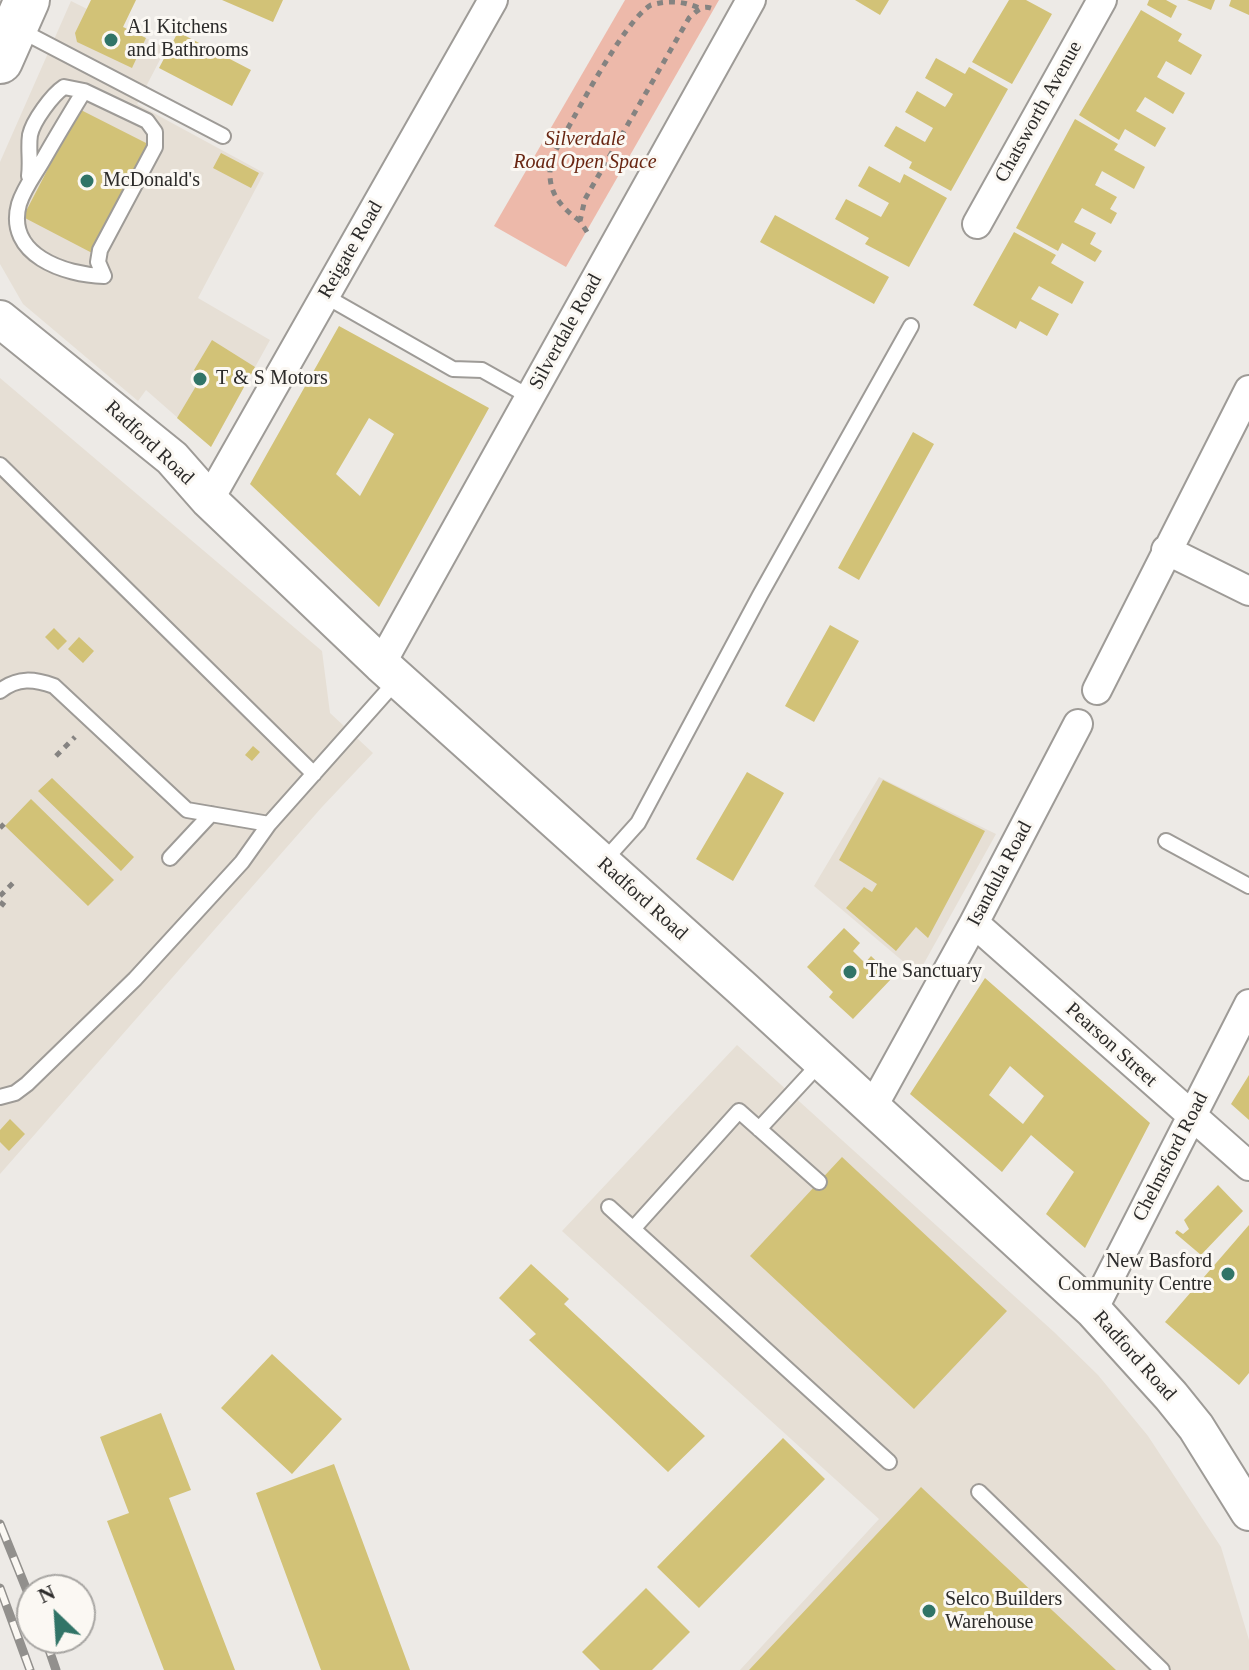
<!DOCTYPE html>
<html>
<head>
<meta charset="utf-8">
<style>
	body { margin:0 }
	#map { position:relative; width:1249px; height:1670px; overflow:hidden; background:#edeae6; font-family:"Times New Roman",serif }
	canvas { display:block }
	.north { position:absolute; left:16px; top:1574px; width:80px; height:80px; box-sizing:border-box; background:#fbf8f3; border:2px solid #a8a6a3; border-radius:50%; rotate:335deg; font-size:22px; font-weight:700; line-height:32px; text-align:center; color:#2c2b2a }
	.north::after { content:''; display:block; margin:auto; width:28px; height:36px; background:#317467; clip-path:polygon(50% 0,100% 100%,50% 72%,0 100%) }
</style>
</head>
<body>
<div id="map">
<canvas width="1249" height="1670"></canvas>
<div class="north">N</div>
</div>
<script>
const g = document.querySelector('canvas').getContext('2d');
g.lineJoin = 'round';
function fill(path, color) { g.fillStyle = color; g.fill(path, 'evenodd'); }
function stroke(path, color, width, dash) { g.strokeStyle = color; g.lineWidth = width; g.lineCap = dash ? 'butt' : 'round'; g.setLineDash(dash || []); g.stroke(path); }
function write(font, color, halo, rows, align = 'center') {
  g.font = font + ' "Times New Roman",serif'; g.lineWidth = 6; g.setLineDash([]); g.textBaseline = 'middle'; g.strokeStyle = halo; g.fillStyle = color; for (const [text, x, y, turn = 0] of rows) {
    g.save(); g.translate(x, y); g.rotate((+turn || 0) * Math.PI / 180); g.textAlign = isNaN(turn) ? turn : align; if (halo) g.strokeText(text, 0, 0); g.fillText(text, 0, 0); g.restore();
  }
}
fill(new Path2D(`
	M71,1L166,48L137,104L264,173L198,298L270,340L211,447L146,390L138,401L23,304L0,264V162Z
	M0,378L322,651L330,713L373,753L322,807L0,1174Z
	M879,777L996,834L918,974L814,886Z
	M737,1045L1054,1332L1098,1375L1148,1436L1221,1547L1249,1640V1670H740L879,1519L562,1231Z`), '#e6dfd5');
fill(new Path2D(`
	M625,0H719L566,267L494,226Z`), '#edb9aa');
fill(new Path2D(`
	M91,0H136L123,27L146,38L132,68L77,42L75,33Z
	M222,0H283L273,22Z
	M855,0H889L880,15Z
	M1009,0H1026L1052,14L1012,84L972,62Z
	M1149,0H1166L1177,6L1171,18L1147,5Z
	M1187,0H1215L1211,10Z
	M1231,0H1249V15L1229,6Z
	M1141,10L1182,34L1178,41L1202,55L1191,75L1166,61L1157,77L1185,93L1173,114L1145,97L1136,111L1166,128L1155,147L1125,129L1119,140L1079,115Z
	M178,32L251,70L232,106L159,68Z
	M936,58L965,74L969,67L1008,89L951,191L909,168L912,162L884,146L896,126L925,142L933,128L905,112L917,91L945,107L949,101L953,94L925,78Z
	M79,109L150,145L94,254L23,217Z
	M1075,119L1118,144L1114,150L1145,167L1134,189L1102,171L1095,185L1117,197L1110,209L1117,213L1111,224L1082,208L1074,222L1096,233L1090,244L1102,251L1095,262L1062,243L1058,251L1016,228Z
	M221,153L259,173L251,188L213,168Z
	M869,166L900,183L904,174L947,198L909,267L865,244L869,238L835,219L846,199L881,217L889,203L858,186Z
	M775,215L889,277L874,304L760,242Z
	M1014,232L1056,255L1051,263L1084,282L1072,304L1039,286L1031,299L1059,314L1047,336L1020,321L1016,329L973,305Z
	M339,326L489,408L379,607L250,484ZM369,418L394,434L360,496L336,474Z
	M212,340L255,367L211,447L177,418L202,376L194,370Z
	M913,432L934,444L859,580L838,568Z
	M830,625L859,641L814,722L785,706Z
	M54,628L67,641L58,650L45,637Z
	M79,637L94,651L83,663L68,649Z
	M253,746L260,752L252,761L245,755Z
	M747,772L784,793L733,881L696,859Z
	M52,778L134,857L121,871L38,791Z
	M883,780L985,831L928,938L916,927L896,951L846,908L864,887L872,892L877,884L839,860Z
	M31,799L114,880L88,906L5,826Z
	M844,928L860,943L853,951L865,963L871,956L893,977L853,1019L829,997L833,992L807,967Z
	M985,978L1150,1123L1085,1248L1046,1214L1074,1172L1031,1135L1002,1172L910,1094ZM1010,1066L1044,1096L1023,1124L989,1095Z
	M1249,1075V1120L1231,1104Z
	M10,1119L25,1134L9,1151L0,1142V1130Z
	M842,1157L1007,1311L914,1409L750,1256Z
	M1218,1185L1243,1211L1201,1255L1175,1233L1177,1230L1183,1234L1189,1229L1184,1220Z
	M1249,1225V1373L1239,1385L1165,1322Z
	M531,1264L569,1299L564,1304L705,1436L668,1472L529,1340L536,1334L499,1298Z
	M272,1354L342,1419L292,1474L221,1408Z
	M161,1413L191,1490L169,1498L235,1670H164L107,1521L129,1513L100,1437Z
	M783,1438L825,1479L699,1608L657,1567Z
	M334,1464L410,1670H321L256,1493Z
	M921,1487L990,1552L1116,1670H749Z
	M646,1588L690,1632L652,1670H600L582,1652Z`), '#d2c277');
const service = new Path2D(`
	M18,29L223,136
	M84,91L147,121L155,132V147L100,250L98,262L104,276C65,275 5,255 19,204C24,188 35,174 43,160C56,137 70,114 84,91Z
	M29,176C31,161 28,148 30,135C33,121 52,95 64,87L84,91
	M325,296L453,369L482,370L530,397
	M0,465L314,774
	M0,691C18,677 34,679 54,686L187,810L269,824
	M1166,841L1249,886
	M170,858L211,814
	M602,863L638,823L760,595L911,326
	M0,1097L15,1093L27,1084L135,979L242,862L269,824L398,679
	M759,1129L821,1062
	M609,1207L889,1462
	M633,1229L739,1111L819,1182
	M979,1492L1162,1670`);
const minor = new Path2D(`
	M977,224L1102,0
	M209,500L493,0
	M1166,550L1249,591
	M381,664L751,0
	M1097,690L1249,390
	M974,923L1249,1166
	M872,1108L974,923L1078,724
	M1093,1310L1249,1004`);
const tertiary = new Path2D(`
	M0,319L172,458L209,500L381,664L744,990L1093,1310L1171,1396L1196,1427L1249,1512`);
const trunk = new Path2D(`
	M0,61L27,0`);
stroke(service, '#9e9b97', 18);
stroke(minor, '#9e9b97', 32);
stroke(tertiary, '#9e9b97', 40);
stroke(trunk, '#9e9b97', 48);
stroke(new Path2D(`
	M580,221C556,204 545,187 552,157C571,124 623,21 651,5C668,0 683,1 699,8
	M587,232L580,221L585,199L689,18C697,11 702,4 713,9
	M56,756L75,737
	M0,828L4,824
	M0,896L13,883
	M0,902L5,906`), '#858381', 5, [6, 6]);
stroke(service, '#fff', 14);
stroke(minor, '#fff', 28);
stroke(tertiary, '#fff', 36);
stroke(trunk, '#fff', 44);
const rail = new Path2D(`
	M0,1524L32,1603
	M0,1588L30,1670
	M45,1638L56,1670`);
stroke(rail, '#92908d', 9);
stroke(rail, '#fbf8f3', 6, [18]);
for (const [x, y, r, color] of [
	[111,40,8,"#317467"],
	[87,181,8,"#317467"],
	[200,379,8,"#317467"],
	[850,972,8,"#317467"],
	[1228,1274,8,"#317467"],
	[929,1611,8,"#317467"]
]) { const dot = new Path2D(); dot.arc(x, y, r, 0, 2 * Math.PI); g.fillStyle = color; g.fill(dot); stroke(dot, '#fbf8f3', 3); }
write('20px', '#2c2b2a', '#fbf8f3', [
	["A1 Kitchens",127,28],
	["and Bathrooms",127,51],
	["McDonald's",103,181],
	["T & S Motors",216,379],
	["The Sanctuary",866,972],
	["New Basford",1212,1262,"right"],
	["Community Centre",1212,1285,"right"],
	["Selco Builders",945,1600],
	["Warehouse",945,1623]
], 'left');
write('20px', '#2c2b2a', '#fbf8f3', [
	["Chatsworth Avenue",1039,112,-61],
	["Reigate Road",351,250,-60],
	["Silverdale Road",566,332,-61],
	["Radford Road",149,443,43],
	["Isandula Road",1000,874,-62],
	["Radford Road",642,899,42],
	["Pearson Street",1111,1045,42],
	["Chelmsford Road",1171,1157,-63],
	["Radford Road",1134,1356,48]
]);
write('italic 20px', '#692612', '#fbf8f3', [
	["Silverdale",585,140],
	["Road Open Space",585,163]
]);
</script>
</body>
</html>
